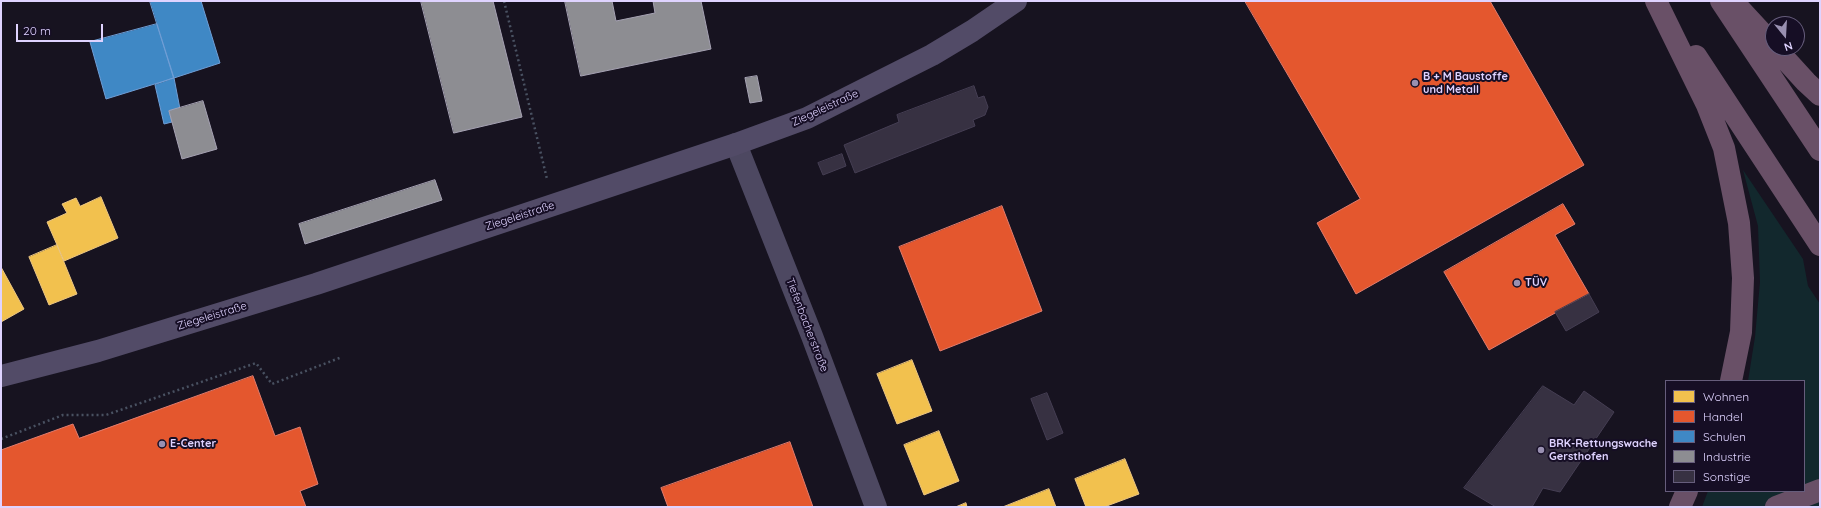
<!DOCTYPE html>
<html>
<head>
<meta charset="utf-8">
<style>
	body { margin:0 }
	#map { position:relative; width:1821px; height:508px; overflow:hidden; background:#171320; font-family:Quicksand,sans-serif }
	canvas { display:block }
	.frame { position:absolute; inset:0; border:2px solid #dfd3ff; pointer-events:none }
	.legend { position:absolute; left:1665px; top:380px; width:140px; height:112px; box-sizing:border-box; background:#160e25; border:1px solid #665d7c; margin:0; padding:5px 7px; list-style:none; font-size:12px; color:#dfd3ff }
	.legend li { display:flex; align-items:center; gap:8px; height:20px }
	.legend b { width:20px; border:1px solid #665d7c }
	.north { position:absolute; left:1765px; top:16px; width:40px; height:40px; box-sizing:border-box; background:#160e25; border:1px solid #665d7c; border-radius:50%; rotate:162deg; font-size:11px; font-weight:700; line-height:16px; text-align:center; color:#dfd3ff }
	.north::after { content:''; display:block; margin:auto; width:14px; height:18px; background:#9990b1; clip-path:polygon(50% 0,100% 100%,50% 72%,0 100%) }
	.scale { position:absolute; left:16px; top:24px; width:87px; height:18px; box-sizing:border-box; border:2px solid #dfd3ff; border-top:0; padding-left:5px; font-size:12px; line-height:14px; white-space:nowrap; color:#dfd3ff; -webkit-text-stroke:3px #160e25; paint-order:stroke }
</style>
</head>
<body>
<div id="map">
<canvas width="1821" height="508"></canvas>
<div class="frame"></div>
<ul class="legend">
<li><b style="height:11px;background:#f2c14e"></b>Wohnen</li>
<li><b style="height:11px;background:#e4572e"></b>Handel</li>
<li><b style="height:11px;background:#3f88c5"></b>Schulen</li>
<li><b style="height:11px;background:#8d8d92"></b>Industrie</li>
<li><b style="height:11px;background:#373142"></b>Sonstige</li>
</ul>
<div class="north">N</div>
<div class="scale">20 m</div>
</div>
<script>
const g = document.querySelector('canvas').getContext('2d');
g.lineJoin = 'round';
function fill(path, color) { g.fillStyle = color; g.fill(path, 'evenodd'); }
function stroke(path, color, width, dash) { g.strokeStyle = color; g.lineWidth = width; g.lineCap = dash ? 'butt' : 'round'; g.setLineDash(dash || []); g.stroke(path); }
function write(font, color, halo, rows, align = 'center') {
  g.font = font + ' Quicksand,sans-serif'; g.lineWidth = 4; g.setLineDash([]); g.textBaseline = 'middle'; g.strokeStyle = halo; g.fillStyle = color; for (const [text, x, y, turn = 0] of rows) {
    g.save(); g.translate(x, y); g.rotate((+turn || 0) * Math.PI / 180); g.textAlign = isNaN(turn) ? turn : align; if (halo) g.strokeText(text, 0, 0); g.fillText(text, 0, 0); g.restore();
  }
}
fill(new Path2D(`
	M1743,170L1803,259L1808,286L1820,304V507H1702L1708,491H1804V381H1748L1755,337L1760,282L1758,226Z`), '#12282d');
const homes = new Path2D(`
	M101,197L118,238L64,261L47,222L67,213L62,204L76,198L80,206Z
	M57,245L77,294L49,305L29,257Z
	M1,267L24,309L1,322Z
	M912,360L932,411L897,424L877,374Z
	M939,431L959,481L924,495L904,445Z
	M1125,459L1139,494L1104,507H1086L1075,479Z
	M1049,489L1056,507H1003Z
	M966,503L967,507H956Z`);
fill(homes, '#f2c14e');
stroke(homes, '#ecc683', 1);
const shops = new Path2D(`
	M1245,1H1490L1584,165L1356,294L1317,223L1360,199Z
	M1563,204L1575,224L1555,235L1589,294L1489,350L1444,272Z
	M1002,206L1042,311L940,351L899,247Z
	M253,376L275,436L300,427L318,484L300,491L306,507H1V450L73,424L79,438Z
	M790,442L813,507H668L661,488Z`);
fill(shops, '#e4572e');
stroke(shops, '#e27c6d', 1);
const schools = new Path2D(`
	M150,1H201L220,63L174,78Z
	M157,24L174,78L106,99L90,42Z
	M174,78L180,109L169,111L172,122L164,124L155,85Z`);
fill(schools, '#3f88c5');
stroke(schools, '#6f9ed6', 1);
const industry = new Path2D(`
	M421,1H493L522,117L454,133Z
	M565,1H612L616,21L655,13L653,1H701L711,49L581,76Z
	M757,76L762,101L750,103L745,78Z
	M203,101L217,149L182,159L169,111Z
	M435,180L442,200L305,244L299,224Z`);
fill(industry, '#8d8d92');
stroke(industry, '#a6a2b3', 1);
const building = new Path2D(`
	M974,86L978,98L984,96L988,107L985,115L973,120L975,126L855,173L844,145L899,122L897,115Z
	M842,154L846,166L823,175L818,163Z
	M1589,294L1599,312L1566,331L1555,312Z
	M1543,386L1574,405L1584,391L1614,412L1560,492L1543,488L1532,507H1496L1464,488Z
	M1047,393L1063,433L1047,440L1031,399Z`);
fill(building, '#373142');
stroke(building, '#453e53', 1);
stroke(new Path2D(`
	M504,1L547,179
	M1,439L63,415H106L256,363L272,384L342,357`), '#495161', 2.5, [2, 3]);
stroke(new Path2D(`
	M736,144L812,336L876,507`), '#4d4861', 22);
stroke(new Path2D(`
	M1,376L98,351L316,284L736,144L807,118L932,55L972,31L1016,1`), '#524b67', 22);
stroke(new Path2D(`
	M1656,1L1707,105L1724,148L1739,223L1743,278L1741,332L1731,381
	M1721,1L1820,150
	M1736,5L1773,45
	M1775,48L1806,82L1820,95
	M1696,56L1820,245
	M1680,507L1687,491
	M1776,507L1820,490`), '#695067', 22);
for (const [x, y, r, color] of [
	[1415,83,4,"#9990b1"],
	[1517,283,4,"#9990b1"],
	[162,444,4,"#9990b1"],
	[1541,450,4,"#9990b1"]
]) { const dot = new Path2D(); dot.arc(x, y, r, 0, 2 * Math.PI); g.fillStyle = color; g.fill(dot); stroke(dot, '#160e25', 1.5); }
write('bold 11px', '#dfd3ff', '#160e25', [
	["B + M Baustoffe",1423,77],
	["und Metall",1423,90],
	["TÜV",1525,283],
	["E-Center",170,444],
	["BRK-Rettungswache",1549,444],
	["Gersthofen",1549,457]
], 'left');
write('11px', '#dfd3ff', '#160e25', [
	["Ziegeleistraße",825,108,-25],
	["Ziegeleistraße",520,216,-18],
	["Ziegeleistraße",212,316,-17],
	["Tiefenbacherstraße",807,325,69]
]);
</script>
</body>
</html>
